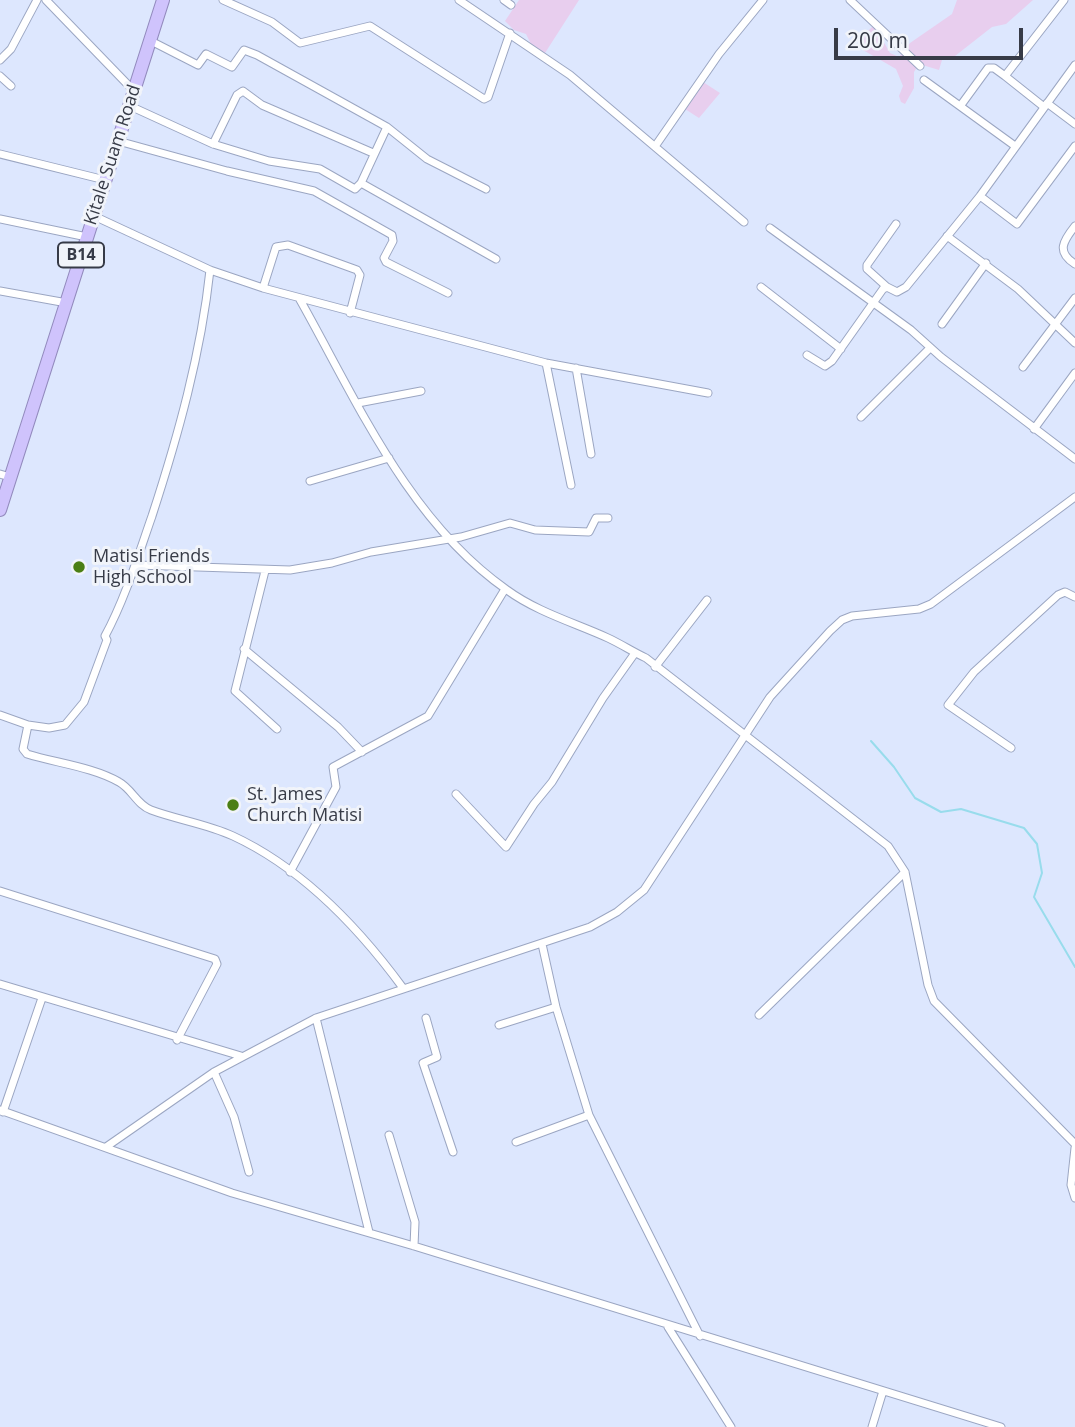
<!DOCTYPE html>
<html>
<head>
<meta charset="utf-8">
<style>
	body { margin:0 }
	#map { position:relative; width:1075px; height:1427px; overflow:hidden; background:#dde7fe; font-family:"Open Sans",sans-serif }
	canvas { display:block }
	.scale { position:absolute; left:834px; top:28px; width:189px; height:32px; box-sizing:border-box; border:4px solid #373b47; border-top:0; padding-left:9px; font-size:21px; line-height:24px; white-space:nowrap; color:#373b47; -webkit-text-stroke:5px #f1f4fa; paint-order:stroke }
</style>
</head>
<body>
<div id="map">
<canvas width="1075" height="1427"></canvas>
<div class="scale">200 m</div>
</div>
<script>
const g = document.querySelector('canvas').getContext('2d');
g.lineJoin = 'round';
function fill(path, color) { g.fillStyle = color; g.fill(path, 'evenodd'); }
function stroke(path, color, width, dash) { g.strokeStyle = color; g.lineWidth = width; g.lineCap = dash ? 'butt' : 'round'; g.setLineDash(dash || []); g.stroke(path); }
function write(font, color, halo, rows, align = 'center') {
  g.font = font + ' "Open Sans",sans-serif'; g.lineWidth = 6; g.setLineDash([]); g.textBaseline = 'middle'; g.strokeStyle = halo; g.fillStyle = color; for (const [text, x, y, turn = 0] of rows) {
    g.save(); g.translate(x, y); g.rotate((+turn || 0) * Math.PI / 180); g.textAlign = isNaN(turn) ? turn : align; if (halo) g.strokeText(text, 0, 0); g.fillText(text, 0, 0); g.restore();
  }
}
fill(new Path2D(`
	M519,0H579L545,53L531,44L526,34L514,30L505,21Z
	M957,0H1033L1006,24L992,27L955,56L942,60L939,70L919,64L914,72V88L905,104L901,102L899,96L903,86L896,69L863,50L864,35L874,25L890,53L899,57L910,43L952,14Z
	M703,82L720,93L699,118L685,109Z`), '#e8ceee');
stroke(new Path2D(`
	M871,741L894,767L915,798L941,812L961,809L1024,828L1037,844L1042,873L1034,897L1075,967`), '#98dcec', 2);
const minor = new Path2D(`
	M46,0L133,90
	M223,0L272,22L300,43L370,26L484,99L488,97L510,33
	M459,0L570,75L744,222
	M504,0L511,5
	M850,0L920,66
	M149,40L198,65L206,54L232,67L244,50L257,55L387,127L427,159L486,189
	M0,60L11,49L37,0
	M0,76L11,86
	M924,80L1015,146
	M1047,103L1075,124
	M961,105L988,68H994L1005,76
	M130,106L213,144L269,161L320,169L355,189L361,183L496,259
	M1044,107L1005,76L1064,0
	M118,141L227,171L314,191L392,235L393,241L384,258L386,262L448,293
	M213,144L237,95L243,91L262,105L373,153
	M656,145L719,54L763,0
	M0,154L105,180
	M361,183L387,127
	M980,196L1017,224L1075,146
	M94,216L210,270L263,288L546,363L708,393
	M0,219L87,237
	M1075,226C1063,241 1056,252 1075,264
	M770,228L911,330L941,357L1075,459
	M947,236L1018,289L1075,343
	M761,287L841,349
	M887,287L867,269V265L896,224
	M263,288L276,247L288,245L357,270L360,275L350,313
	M0,291L67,303
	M299,298C356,399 408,521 507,590C537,612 575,623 608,638C621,644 633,652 646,658L888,846L905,872L928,985L934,1001L1075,1144
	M942,324L986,263
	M807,355L825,366L832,361L883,289L887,287L897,292L906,287L980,196L1075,65
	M546,363L571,485
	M1023,367L1075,298
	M576,368L591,454
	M358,403L421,391
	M861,417L930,348
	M1034,429L1075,373
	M0,474L10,477
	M310,481L389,458
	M136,565L290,570L332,563L371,552L461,537L510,523L535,530L589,532L596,518H608
	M265,571L235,691L277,729
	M244,649L338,727L362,752
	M655,667L707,600
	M0,715L28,725L23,749L27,754C56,763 93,767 119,782C132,789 137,805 151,810C178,820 207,824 233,836C302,868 359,928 403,988
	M28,725L49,728L65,725L84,702L107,640L105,636C125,599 138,556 152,516C178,436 201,354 210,270
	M1011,748L948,705L974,672L1058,595L1065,592L1075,597
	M456,794L506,847L534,804L552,782L603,698L635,653
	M290,872L336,787L333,767L428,716L505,589
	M0,891L215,959L217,964L177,1040
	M542,944L556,1007L589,1115L700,1336
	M0,984L241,1056
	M759,1015L905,872
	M316,1018L369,1232
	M426,1018L437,1057L423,1063L453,1152
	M499,1025L556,1007
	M214,1072L234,1117L249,1172
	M0,1110L232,1193L414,1246L1001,1427
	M3,1112L42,998
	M389,1135L415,1222L414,1246
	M516,1142L589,1115
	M106,1147L214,1072L316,1018L590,927L617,912L644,890L770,697L830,631L842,620L852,616L919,609L931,604L1075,497
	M1075,1148L1071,1185L1075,1198
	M668,1327L731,1427
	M872,1427L883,1391`);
const trunk = new Path2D(`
	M0,510L163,0`);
stroke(minor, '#9ba6c2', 9);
stroke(trunk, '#928abd', 14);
stroke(minor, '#fff', 7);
stroke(trunk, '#cfc3fc', 12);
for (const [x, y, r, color] of [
	[79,567,7,"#4b7f14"],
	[233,805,7,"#4b7f14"]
]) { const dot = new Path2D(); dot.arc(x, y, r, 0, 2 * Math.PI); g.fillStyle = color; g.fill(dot); stroke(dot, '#f1f4fa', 2.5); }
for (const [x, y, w] of [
	[81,255,46]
]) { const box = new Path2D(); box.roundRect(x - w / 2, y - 12.5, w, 25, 5); g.fillStyle = '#f1f4fa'; g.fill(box); stroke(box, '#373b47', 2); }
write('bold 16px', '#373b47', null, [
	["B14",81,255]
]);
write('18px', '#373b47', '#f1f4fa', [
	["Kitale Suam Road",113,155,-72]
]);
write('18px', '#373b47', '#f1f4fa', [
	["Matisi Friends",93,557],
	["High School",93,578],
	["St. James",247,795],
	["Church Matisi",247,816]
], 'left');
</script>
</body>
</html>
